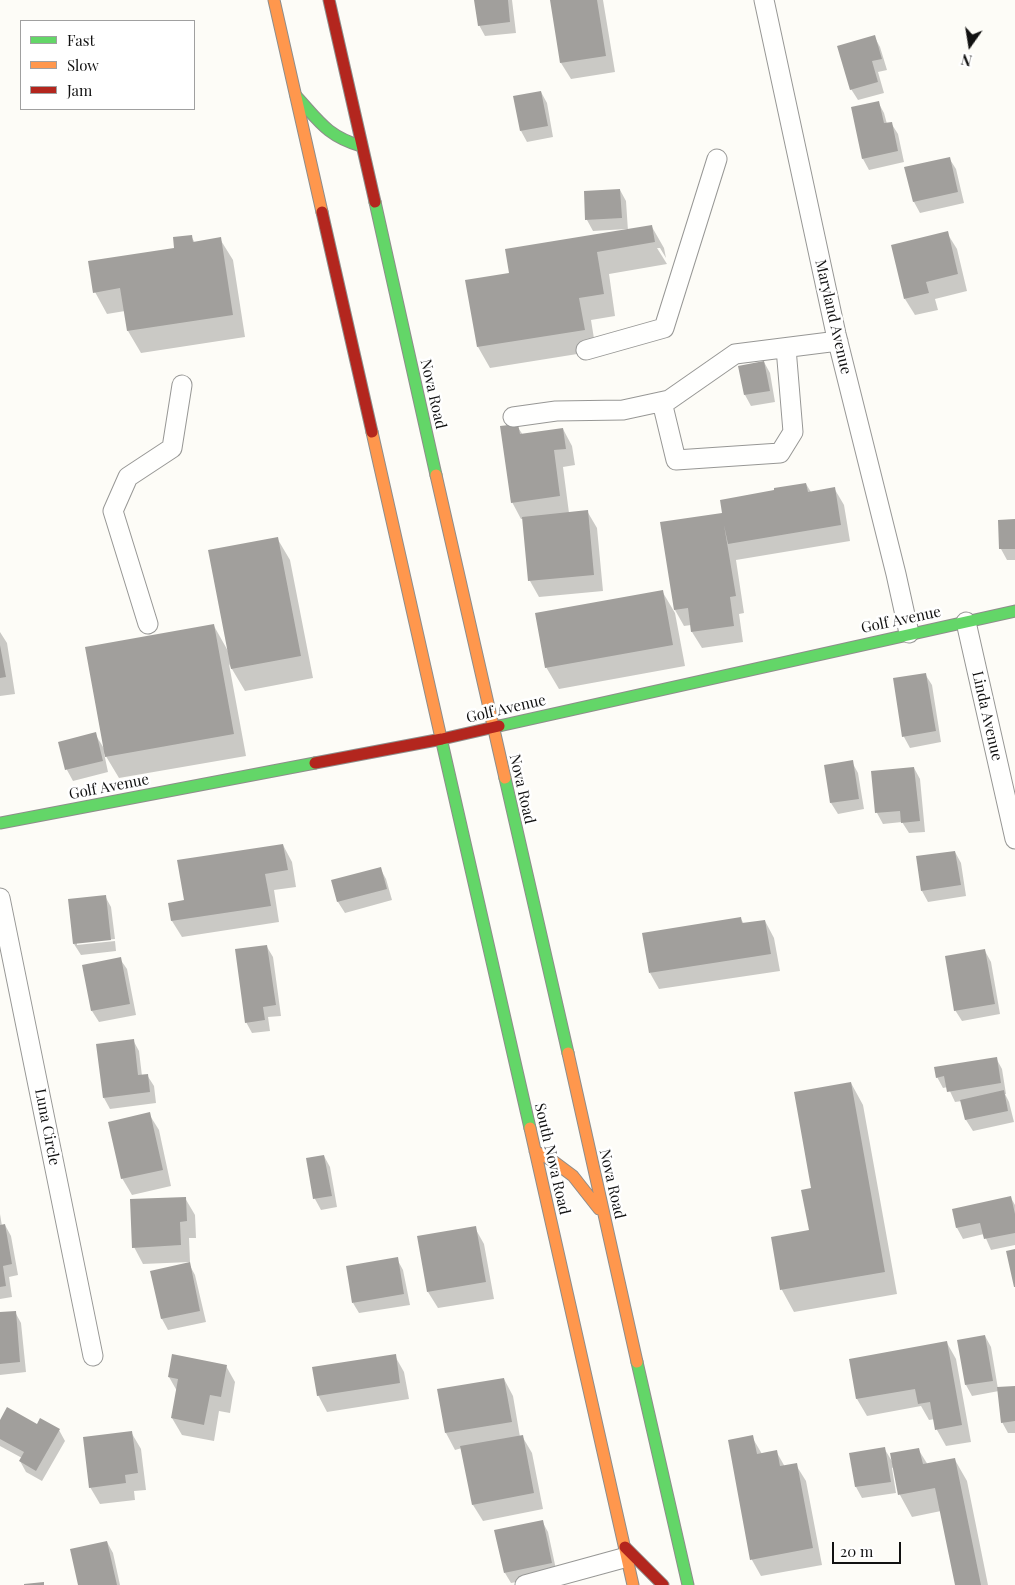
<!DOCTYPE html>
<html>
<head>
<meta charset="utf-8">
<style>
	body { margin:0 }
	#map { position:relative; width:1015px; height:1585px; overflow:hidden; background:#fdfcf7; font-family:"Playfair Display",serif }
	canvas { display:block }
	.legend { position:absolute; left:20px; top:20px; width:175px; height:90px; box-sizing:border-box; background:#fff; border:1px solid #a0a0a0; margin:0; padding:6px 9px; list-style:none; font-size:15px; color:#111 }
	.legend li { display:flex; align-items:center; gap:10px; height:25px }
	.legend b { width:25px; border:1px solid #a0a0a0 }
	.north { position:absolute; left:945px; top:20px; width:50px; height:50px; -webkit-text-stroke:4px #fff; paint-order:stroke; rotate:193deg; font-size:14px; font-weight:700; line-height:20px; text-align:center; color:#111 }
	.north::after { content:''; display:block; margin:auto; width:18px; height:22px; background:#111; clip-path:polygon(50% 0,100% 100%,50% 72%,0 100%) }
	.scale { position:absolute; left:832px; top:1542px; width:69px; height:22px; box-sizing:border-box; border:2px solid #111; border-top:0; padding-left:6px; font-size:15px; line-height:18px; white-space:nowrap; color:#111; -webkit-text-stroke:4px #fff; paint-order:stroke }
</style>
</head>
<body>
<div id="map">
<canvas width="1015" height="1585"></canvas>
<ul class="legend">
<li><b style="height:6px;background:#63d668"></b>Fast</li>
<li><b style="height:6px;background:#ff974d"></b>Slow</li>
<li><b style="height:6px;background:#b3261e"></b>Jam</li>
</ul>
<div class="north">N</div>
<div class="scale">20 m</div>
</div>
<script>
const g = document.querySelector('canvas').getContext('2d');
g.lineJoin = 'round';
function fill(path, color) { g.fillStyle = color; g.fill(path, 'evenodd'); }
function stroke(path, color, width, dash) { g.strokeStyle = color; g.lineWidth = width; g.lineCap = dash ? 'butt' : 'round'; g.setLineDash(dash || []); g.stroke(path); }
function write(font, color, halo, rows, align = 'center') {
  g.font = font + ' "Playfair Display",serif'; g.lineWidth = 5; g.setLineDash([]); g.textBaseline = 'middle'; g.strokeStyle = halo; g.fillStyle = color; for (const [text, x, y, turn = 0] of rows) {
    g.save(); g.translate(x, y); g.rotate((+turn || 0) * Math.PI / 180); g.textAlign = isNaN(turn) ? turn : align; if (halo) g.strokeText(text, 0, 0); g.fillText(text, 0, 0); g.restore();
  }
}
fill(new Path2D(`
	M476,0H512L516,33L485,36L479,25Z
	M551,0H603L615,72L571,79L561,63Z
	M874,36L880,47L887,70L878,72L884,93L858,100L851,89Z
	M541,92L547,103L553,137L527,142L521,131Z
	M878,102L884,113L887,124L891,123L898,134L904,162L869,170L863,159Z
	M949,158L956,169L964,203L920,213L914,202L906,168Z
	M620,190L626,201L628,231L652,227L664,248L666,258L660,248H657L667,264L609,274L615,316L591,320L596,351L490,368L478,347L510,274L628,231L627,229L593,231L587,220L585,192Z
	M947,233L957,249L967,291L935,299L938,310L915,315L905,299Z
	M191,236L195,243L220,239L233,260L245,337L141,353L128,331L125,311L107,314L95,292L176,249Z
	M764,362L770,373L775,402L751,406L745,395L740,367Z
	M517,426L523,435L563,429L572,446L575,465L563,467L569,513L587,511L597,528L603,591L539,597L530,581L524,519H521L512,502Z
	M806,484L811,492L834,488L844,505L850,541L736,560L744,613L739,614L743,642L702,648L692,632L691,625L684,626L675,610L662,523L724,514L776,491Z
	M1015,521V560H1007L1001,549L999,522Z
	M277,538L290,560L313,678L245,691L229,664L246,756L119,778L104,753L108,772L73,781L67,770L60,743L95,734L105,750L214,626L228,651Z
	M662,591L675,613L685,666L559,689L546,667Z
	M0,632L7,643L15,694L0,696Z
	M925,674L932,685L941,742L910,748L904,737Z
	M852,762L858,773L864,809L838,814L831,803L825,766Z
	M914,768L920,779L925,832L909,833L902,822L883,824L877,813L872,772Z
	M283,845L292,862L296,887L274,890L279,922L182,937L172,921L170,904L185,901Z
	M955,852L961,863L966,896L928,902L922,891Z
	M380,868L386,879L392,900L345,913L338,902L332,881Z
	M105,896L111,907L115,939L77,942V945L115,941L116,951L81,955L74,944Z
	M741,919L744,924L765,921L774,938L780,971L659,989L650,973Z
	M267,947L273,957L281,1016L268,1017L270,1031L252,1033L246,1022Z
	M985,951L991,962L1000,1014L962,1021L955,1010Z
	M120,959L127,969L136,1015L99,1022L92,1011Z
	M133,1040L139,1051L142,1076L147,1075L154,1086L156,1103L110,1109L104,1098Z
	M996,1058L1002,1069L1006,1094H1005L1009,1102L1014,1122L973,1131L966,1120L962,1101L955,1102L948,1087L943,1088L937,1077Z
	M851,1083L863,1105L897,1294L794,1312L782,1290L772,1238L810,1231Z
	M149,1114L159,1130L171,1186L132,1195L122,1178Z
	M324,1156L330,1167L337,1207L321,1210L315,1199L307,1159Z
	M185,1198L195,1215L196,1238H189L190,1262L143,1264L134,1247Z
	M1011,1198L1015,1205V1245L991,1250L984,1234L963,1239L957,1228L953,1210Z
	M0,1214L2,1226L5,1225L11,1236L18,1275L9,1277L12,1297L0,1299Z
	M475,1228L484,1244L494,1299L438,1308L428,1292Z
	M397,1259L403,1270L410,1305L359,1313L353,1303Z
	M189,1264L195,1275L206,1322L168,1330L162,1319L152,1272Z
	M15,1312L21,1323L26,1372L0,1375V1314Z
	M985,1336L991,1347L998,1389L1015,1387V1433H1008L1002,1422L999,1391L972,1396L966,1385Z
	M947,1343L956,1359L971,1442L946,1446L937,1430L935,1419L929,1420L921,1406L867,1416L857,1399L850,1360Z
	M395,1356L404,1372L409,1399L327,1412L318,1395Z
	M226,1366L235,1382L230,1413L219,1411L214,1441L182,1435L172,1418L177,1391L169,1377Z
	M504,1379L513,1396L520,1437L522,1436L532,1453L543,1509L483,1521L473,1505L462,1448L455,1450L446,1433L438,1390Z
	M0,1422L37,1426L59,1430L65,1441L42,1481L26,1472L20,1461L22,1458L0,1446Z
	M131,1432L141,1449L146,1490L134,1491L135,1500L100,1504L90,1487Z
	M752,1437L762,1454L776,1451L785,1467L796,1465L806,1481L822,1565L761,1576L752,1560Z
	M884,1448L893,1463L918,1449L928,1465L955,1460L967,1481L988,1585H956L941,1511L912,1517L900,1495L894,1467L892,1468L896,1493L862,1498L856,1487L850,1454Z
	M542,1521L548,1532L557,1574L511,1583L505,1573Z
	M107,1542L113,1553L120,1585H79Z`), '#0003');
fill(new Path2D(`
	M474,0H508L510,22L478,26Z
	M550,0H597L606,56L560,63Z
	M875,35L882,59L872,61L878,82L850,90L837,46Z
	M541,91L548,126L520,131L513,96Z
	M879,101L884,123L892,122L898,151L862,159L851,107Z
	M950,157L958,192L913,202L904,167Z
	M620,189L622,218L585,220L584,191Z
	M652,225L655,242L597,252L604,294L579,298L585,330L477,347L465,280L509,273L505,249Z
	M948,231L958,274L926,282L929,293L904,299L891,245Z
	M192,235L193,242L221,237L233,315L127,331L120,288L93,293L88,261L174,248L173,237Z
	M764,361L770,391L744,395L738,366Z
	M518,424L520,434L563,428L566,449L554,450L560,496L511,503L500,426Z
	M806,483L808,492L835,487L841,525L728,544L724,525L736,596L730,597L734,626L691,632L688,608L674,610L660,522L722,513L720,500L774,490V488Z
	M588,510L594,575L528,581L522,517Z
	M1015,519V549H999L998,520Z
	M278,537L301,656L231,669L208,550Z
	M663,590L673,645L545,668L535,613Z
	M214,624L234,734L105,757L85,647Z
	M0,645L6,677L0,678Z
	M926,673L936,731L902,737L893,678Z
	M96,732L103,761L65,770L58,742Z
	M853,760L859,799L830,803L824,765Z
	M914,767L920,821L901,823L900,811L875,813L871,771Z
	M283,844L288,870L265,874L271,906L171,921L168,903L184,900L177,860Z
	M955,851L961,885L921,891L916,856Z
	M381,867L387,889L337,902L331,880Z
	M106,895L111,940L73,944L68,899Z
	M741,917L742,923L765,920L771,954L649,973L642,933Z
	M267,945L276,1005L263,1007L265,1020L245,1023L235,949Z
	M985,949L995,1004L954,1011L945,956Z
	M121,957L130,1004L91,1011L82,965Z
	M134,1039L138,1075L148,1074L150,1092L103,1098L96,1044Z
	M997,1057L1001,1083L947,1092L944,1076L936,1078L934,1067Z
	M851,1082L885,1272L780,1290L771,1237L809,1230L801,1190L811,1188L794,1092Z
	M1004,1090L1008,1111L965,1120L960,1100Z
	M150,1112L163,1170L121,1179L108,1122Z
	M324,1155L332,1196L313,1199L306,1158Z
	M1011,1196L1015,1214V1233L984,1239L980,1223L956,1228L952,1209Z
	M186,1197L187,1221L180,1222L181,1245L132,1248L130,1199Z
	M5,1224L12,1264L3,1266L6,1286L0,1287V1225Z
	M476,1226L486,1282L427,1292L417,1236Z
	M1015,1249V1287H1014L1006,1251Z
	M398,1257L404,1294L352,1303L346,1266Z
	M190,1262L200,1311L161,1319L150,1271Z
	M16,1311L20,1362L0,1364V1312Z
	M985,1335L993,1381L965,1385L957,1340Z
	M947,1341L962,1425L935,1430L930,1402L918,1404L915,1389L856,1399L849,1359Z
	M172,1354L227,1365L221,1397L210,1395L204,1425L171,1418L178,1379L168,1377Z
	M396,1354L400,1383L317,1396L312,1367Z
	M504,1378L512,1422L445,1433L437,1389Z
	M1015,1386V1421L1001,1423L997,1387Z
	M7,1407L37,1424L40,1418L60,1429L36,1471L19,1461L24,1452L0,1439V1420Z
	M132,1431L138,1473L125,1475L126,1483L89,1488L83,1437Z
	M523,1435L534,1493L472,1505L460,1446Z
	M753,1435L757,1454L777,1450L780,1466L797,1463L813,1548L750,1560L728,1440Z
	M885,1447L891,1482L855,1487L849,1453Z
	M919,1448L923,1464L955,1458L981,1585H955L935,1488L898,1495L890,1453Z
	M543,1520L552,1563L504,1573L494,1530Z
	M107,1541L117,1585H78L70,1549Z
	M44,1582V1585H24V1584Z`), '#a19f9c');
const street = new Path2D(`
	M764,0L836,334L896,574L909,633
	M586,350L664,328L717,159
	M662,402L676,460L780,453L793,432L786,348
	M513,417L556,411L623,410L669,400L735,354L838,341
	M966,622L1015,839
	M148,624L113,511L128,477L172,448L182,385
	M0,898L93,1356
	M525,1585L627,1557`);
const fast = new Path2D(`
	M296,96C319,121 327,136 361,146
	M375,202L436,475
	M499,726L1015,611
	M441,738L530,1128
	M505,778L568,1053
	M0,823L315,763
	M637,1362L688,1585`);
const slow = new Path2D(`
	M274,0L322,212
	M372,432L441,738
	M436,475L505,778
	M568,1053L637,1362
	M530,1128L633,1585
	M535,1151L553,1161L573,1176L599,1209`);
const jam = new Path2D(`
	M329,0L375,202
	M322,212L372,432
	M315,763L442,739L499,726
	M625,1547L663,1585`);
stroke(street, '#979795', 21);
stroke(fast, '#8e8d8b', 13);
stroke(slow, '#8e8d8b', 13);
stroke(jam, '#8e8d8b', 13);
stroke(street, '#fffffe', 19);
stroke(fast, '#63d668', 11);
stroke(slow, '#ff974d', 11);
stroke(jam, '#b3261e', 11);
write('15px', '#111', '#fff', [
	["Maryland Avenue",833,317,77],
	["Nova Road",433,394,77],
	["Golf Avenue",901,620,-12],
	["Golf Avenue",506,709,-13],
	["Linda Avenue",987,716,77],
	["Golf Avenue",109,787,-11],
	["Nova Road",522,789,77],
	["Luna Circle",47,1127,79],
	["South Nova Road",552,1159,77],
	["Nova Road",612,1184,77]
]);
</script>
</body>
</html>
